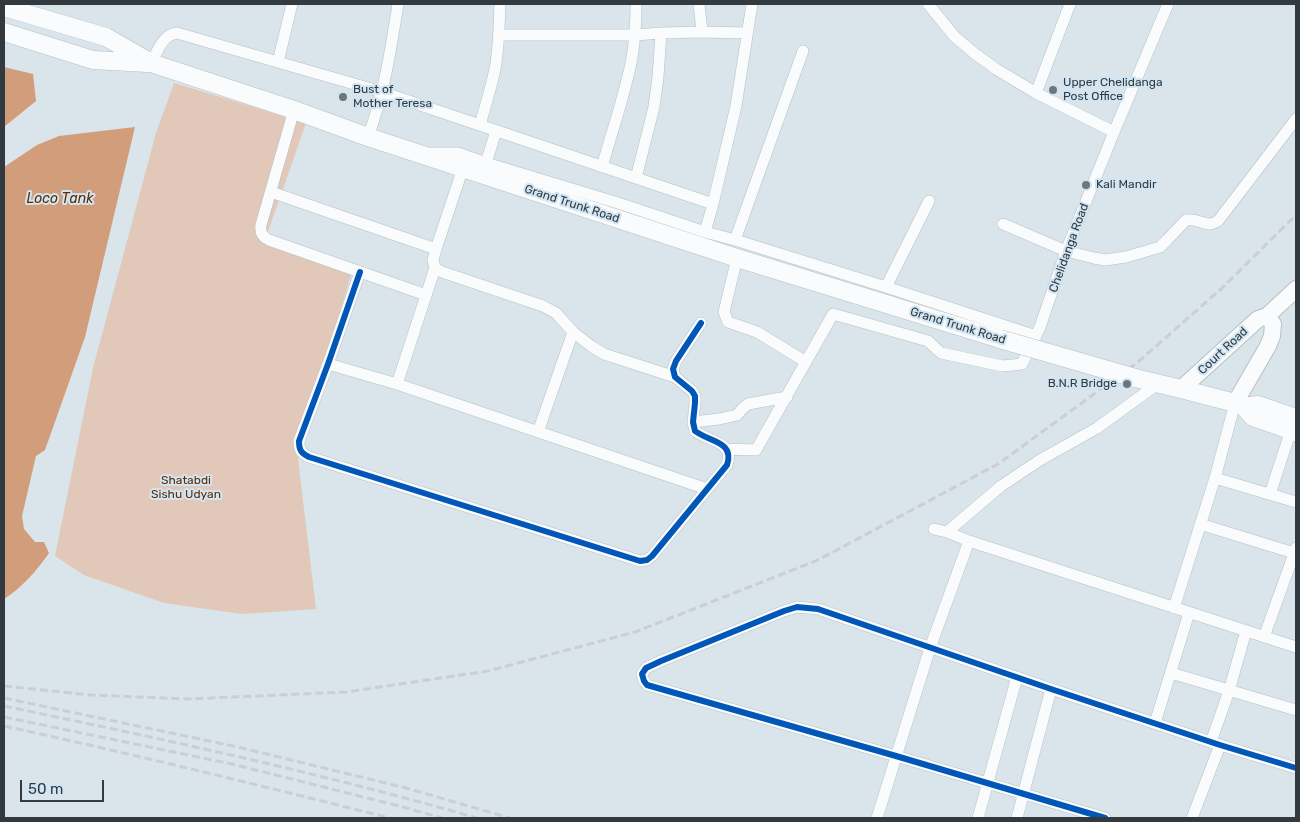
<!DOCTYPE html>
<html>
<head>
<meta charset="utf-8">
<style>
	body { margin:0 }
	#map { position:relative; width:1300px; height:822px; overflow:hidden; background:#d9e4eb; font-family:Rubik,sans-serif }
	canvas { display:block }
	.frame { position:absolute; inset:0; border:5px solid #323a40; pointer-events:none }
	.scale { position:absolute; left:20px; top:780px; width:84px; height:22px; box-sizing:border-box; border:2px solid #323a40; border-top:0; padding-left:6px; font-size:15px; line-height:18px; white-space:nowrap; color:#323a40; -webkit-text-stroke:4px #d1e5f3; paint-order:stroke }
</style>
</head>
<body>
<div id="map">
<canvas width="1300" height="822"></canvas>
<div class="frame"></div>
<div class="scale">50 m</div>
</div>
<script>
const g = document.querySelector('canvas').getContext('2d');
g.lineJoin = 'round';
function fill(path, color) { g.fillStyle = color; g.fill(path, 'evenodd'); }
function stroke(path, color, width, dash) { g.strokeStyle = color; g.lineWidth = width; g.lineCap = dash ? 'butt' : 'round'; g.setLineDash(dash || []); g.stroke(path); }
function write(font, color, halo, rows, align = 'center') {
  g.font = font + ' Rubik,sans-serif'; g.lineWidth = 4; g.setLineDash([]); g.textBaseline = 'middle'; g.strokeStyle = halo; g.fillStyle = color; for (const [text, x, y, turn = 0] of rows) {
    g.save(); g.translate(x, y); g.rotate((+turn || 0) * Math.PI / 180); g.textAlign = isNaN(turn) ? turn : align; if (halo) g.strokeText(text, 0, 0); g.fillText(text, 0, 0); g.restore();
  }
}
fill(new Path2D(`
	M174,83L306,123L264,243L352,271L298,459L316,609L242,614L164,603L84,575L55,556L93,368L156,133Z`), '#e2c8b9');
fill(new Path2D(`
	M4,67L33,74L36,101L4,127Z
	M135,127L85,337L45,450L36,456L22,516L24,529L35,542H44L49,553C37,570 22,588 4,599V167L37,145L59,136Z`), '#d19d7a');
const street = new Path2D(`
	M699,4L702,32
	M928,4L955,37L974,53L996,69L1036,93L1114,132
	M499,35H635L661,33L702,32L747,33
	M278,62L292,4
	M151,63C158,51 162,35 177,33L382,92L713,204
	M1036,93L1070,4
	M294,110L261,225C260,233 262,237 269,240L426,295
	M480,125C485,107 491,88 495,69C499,48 499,26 500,4
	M368,137C384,94 391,49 398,4
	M431,153H458L486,163L618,203L705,232L735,240L886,287L1036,336
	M486,163L496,131
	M602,167C612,131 625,95 632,58C635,40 636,22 636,4
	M463,168L436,249L433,260L435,268L442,272L543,306L556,313L573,332L591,346L604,354L675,377
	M636,178L654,107L658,77L661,33
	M271,192L436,249
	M1003,224L1066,251L1094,258L1105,260L1126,257L1160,247L1167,240L1186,220C1202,218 1204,229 1218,221L1296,119
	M705,232L713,204L736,106L752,4
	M735,240L803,51
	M737,258L724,312L728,322L757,332L806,362
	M360,272L328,364L299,441C299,450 301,453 309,457L640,561L647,560L652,556L727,465C735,441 709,442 695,431L693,422L695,403V396L692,391L675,377L673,369L676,361L701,323
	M886,287L929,201
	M328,364L397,384L707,489
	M397,384L435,268
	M693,422L719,419L737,415L743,408L748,404L787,397
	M538,432L573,332
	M727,449L756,450L833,314L928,341L941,353L1003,366L1022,364L1040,327L1066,251L1114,132L1168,4
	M1215,478L1296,502
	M1270,494L1291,430
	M1200,524L1294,553
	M934,529L947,532L969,541L1296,647
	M947,532L1001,486L1040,460L1097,428L1159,383
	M1174,608L1215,478L1235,403
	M1264,637L1296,548
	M1171,673L1296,710
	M1155,723L1189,613
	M1211,742L1229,691L1246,631
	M877,818L930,648L969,541
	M978,818L1017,677
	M1017,818L1051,689
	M1105,818L896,756L647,685L644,681L642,674L646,668L661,661L784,611L797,607L818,609L1051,689L1220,745L1296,768
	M1192,818L1220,745`);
const secondary = new Path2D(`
	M1181,389L1258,319L1267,316L1296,289
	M1235,403L1268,346L1272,336L1273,324L1267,316`);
const primary = new Path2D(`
	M4,7L106,37L151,63L294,110L368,137L737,258L1000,339
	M4,32L93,60L148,63
	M1135,378L1181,389L1235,403L1244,407
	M1296,418L1258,405L1244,407L1253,417L1296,432`);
stroke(street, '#b7c0c6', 12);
stroke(secondary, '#b7c0c6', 18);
stroke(primary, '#b7c0c6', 19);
stroke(street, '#f9fbfc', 11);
stroke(secondary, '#f9fbfc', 16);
stroke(primary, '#f9fbfc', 18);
stroke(new Path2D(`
	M4,686L91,695L188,699L346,692L488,671L635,632L818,560L998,464L1138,362L1221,289L1296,215
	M4,698L238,747L406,788L510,818
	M4,706C163,739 321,773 477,818
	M4,717L232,764L403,807L442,818
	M4,726C133,754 262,786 390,818`), '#cbcfd1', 3, [8, 4]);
const primaryBridge = new Path2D(`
	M1000,339L1135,378`);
stroke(primaryBridge, '#b7c0c6', 19, []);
stroke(primaryBridge, '#f9fbfc', 18);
stroke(new Path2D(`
	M360,272L328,364L299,441C299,450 301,453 309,457L640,561L647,560L652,556L727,465C735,441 709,442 695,431L693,422L695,403V396L692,391L675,377L673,369L676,361L701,323
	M1105,818L896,756L647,685L644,681L642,674L646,668L661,661L784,611L797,607L818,609L1051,689L1220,745L1296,768`), '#0057b8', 6);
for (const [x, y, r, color] of [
	[1053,90,5,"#6c767c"],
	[343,97,5,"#6c767c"],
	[1086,185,5,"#6c767c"],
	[1127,384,5,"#6c767c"]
]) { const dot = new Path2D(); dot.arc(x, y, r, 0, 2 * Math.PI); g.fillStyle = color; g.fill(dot); stroke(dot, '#d1e5f3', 2); }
write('12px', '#323a40', '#d1e5f3', [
	["Upper Chelidanga",1063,83],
	["Post Office",1063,97],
	["Bust of",353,90],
	["Mother Teresa",353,104],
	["Kali Mandir",1096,185],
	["B.N.R Bridge",1117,384,"right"]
], 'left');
write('12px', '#323a40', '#d1e5f3', [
	["Grand Trunk Road",572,204,18],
	["Chelidanga Road",1069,248,-70],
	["Grand Trunk Road",958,326,17],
	["Court Road",1223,351,-43]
]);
write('12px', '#5f2b00', '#d1e5f3', [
	["Shatabdi",186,481],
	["Sishu Udyan",186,495]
]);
write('italic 14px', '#602c01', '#d1e5f3', [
	["Loco Tank",60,199]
]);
</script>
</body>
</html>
